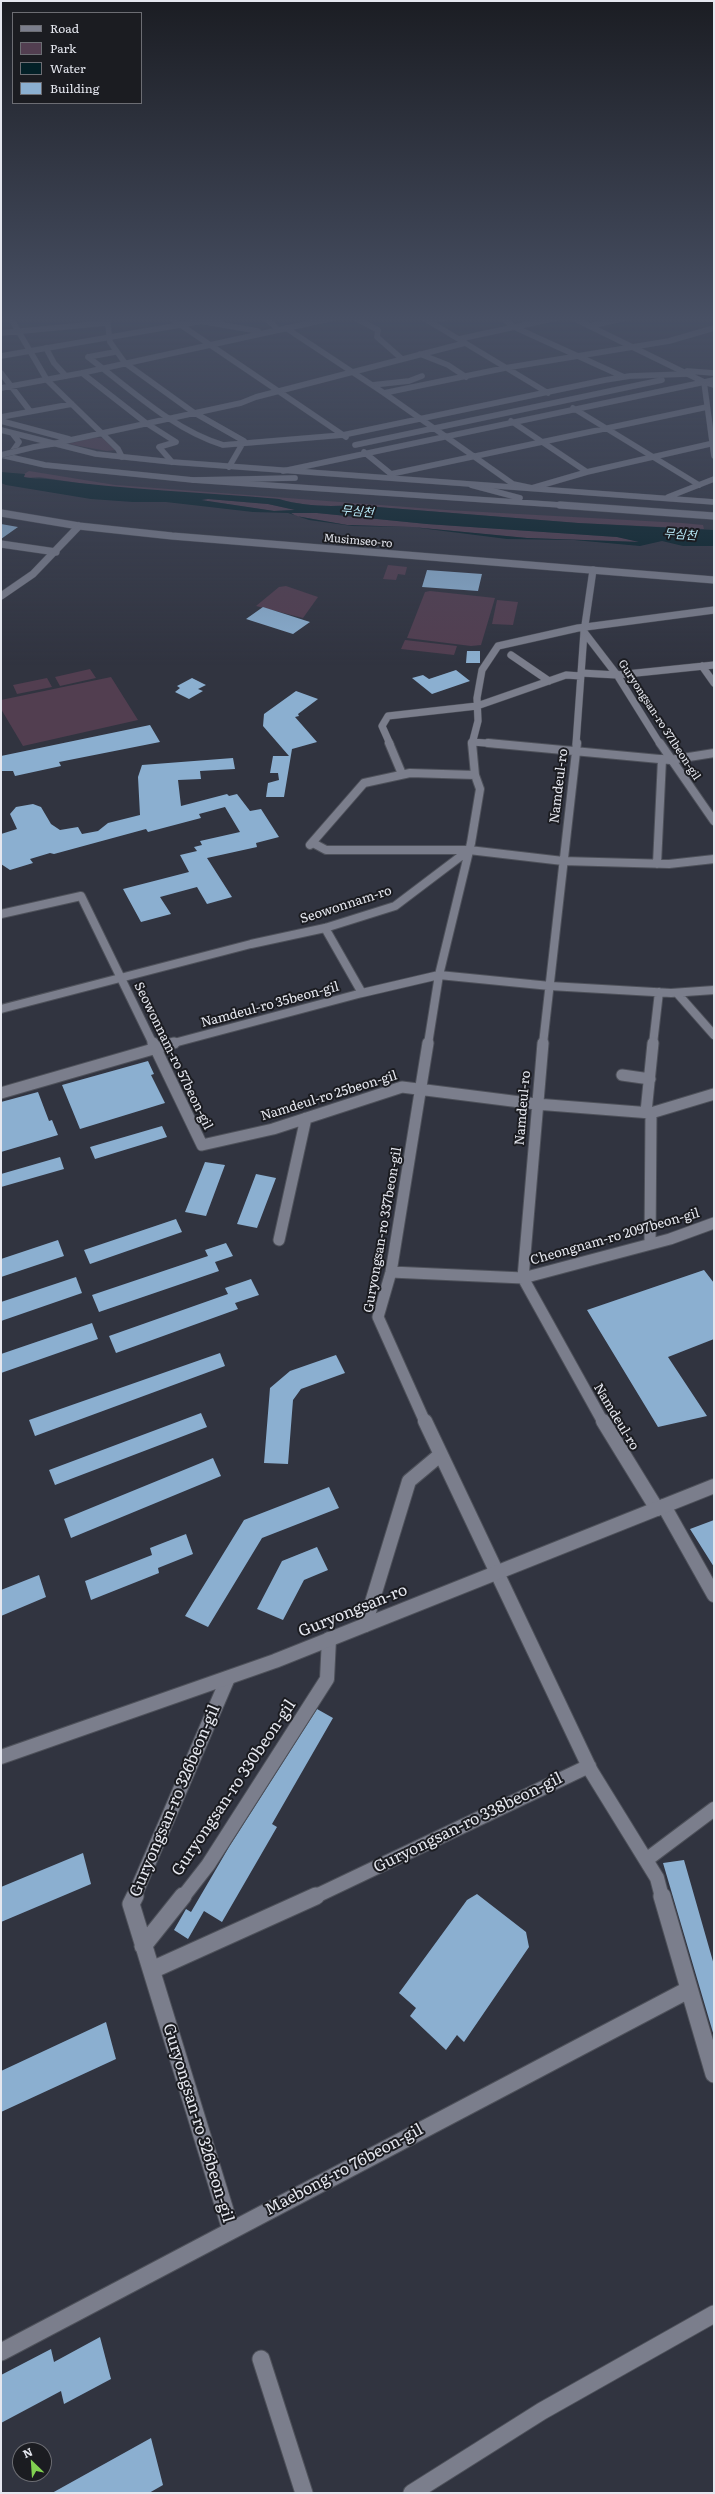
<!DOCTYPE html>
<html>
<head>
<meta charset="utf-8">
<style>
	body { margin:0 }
	#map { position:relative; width:715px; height:2494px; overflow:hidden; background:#313440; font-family:Literata,serif }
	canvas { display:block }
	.frame { position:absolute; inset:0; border:2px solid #e5e7ef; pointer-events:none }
	.legend { position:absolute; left:12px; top:12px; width:130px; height:92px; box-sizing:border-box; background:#1b1c21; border:1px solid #6c6d73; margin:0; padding:5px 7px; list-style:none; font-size:12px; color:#e5e7ef }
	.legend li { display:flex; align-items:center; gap:8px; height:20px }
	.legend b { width:20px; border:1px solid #6c6d73 }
	.north { position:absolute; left:12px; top:2442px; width:40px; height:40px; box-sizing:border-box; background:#1b1c21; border:1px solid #6c6d73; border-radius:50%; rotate:335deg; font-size:11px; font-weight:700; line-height:16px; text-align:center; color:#e5e7ef }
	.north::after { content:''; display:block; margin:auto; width:14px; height:18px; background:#81d051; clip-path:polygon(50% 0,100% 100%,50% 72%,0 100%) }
</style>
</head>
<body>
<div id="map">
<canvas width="715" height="2494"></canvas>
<div class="frame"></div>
<ul class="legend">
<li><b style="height:5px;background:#7b7e8c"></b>Road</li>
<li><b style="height:11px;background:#523e50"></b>Park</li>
<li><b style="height:11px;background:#032027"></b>Water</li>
<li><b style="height:11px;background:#8bafd0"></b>Building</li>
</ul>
<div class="north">N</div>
</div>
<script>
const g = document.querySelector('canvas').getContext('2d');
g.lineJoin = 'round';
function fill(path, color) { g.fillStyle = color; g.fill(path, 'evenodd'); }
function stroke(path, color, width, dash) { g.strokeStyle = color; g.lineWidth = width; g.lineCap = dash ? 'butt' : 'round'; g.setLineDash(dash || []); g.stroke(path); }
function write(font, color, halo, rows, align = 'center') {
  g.font = font + ' Literata,"Noto Sans KR",serif'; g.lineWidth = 4; g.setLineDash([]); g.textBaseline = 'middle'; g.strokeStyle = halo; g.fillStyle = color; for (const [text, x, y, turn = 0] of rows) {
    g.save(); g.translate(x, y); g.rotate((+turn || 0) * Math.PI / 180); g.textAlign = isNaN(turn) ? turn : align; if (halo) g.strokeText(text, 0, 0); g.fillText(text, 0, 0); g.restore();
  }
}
fill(new Path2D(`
	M94,437L103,438L115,450L107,451L68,444Z
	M29,471L115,485L446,510L682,523L703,525L704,529L578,523L352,505C328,507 302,506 279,499L112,488L39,477L24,478V474Z
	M208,499L268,504L296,510L274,511L201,500Z
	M291,513H317L427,524L617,537L641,542L527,538L412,527L347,525L296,516Z
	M388,565L407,567L405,575L398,574L396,580L383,579Z
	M286,586L318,597L303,618L256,606L279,587Z
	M430,591L495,598L481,645L471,646L407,638L425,592Z
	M497,600L518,602L513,625L492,624Z
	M405,640L457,646L454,655L401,649Z
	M90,669L96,678L60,686L55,677Z
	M111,677L138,720L23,746L1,709V700Z
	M47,678L52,687L17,694L13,685Z`), '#523e50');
fill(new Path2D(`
	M1,472L25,474L24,477C32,479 40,478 48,479C125,490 202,492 279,499C302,506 328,507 352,505L578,523L714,530V546H683L662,541L640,546L574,540L507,539L412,527L352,526L309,520L288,513L253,512L166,502H133L91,499L6,485L1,483ZM208,499L268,504L295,510L274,511L201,500ZM291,513H317L427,524L617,537L639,542L527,538L412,527L347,525L296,516Z`), '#032027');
fill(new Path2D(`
	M1,524L18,527L1,539Z
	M427,570L482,574L478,591L422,587Z
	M263,607L310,622L293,634L246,619Z
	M467,651H480V663H466Z
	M456,670L470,681L432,694L412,678L423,675L429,679Z
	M192,678L206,685L198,689L203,691L189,699L175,692L180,688L177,686Z
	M296,691L318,699L298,714L299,716L295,717L317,742L292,749L284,797H266L268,783L279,780L278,773H270L273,756H289L263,726L264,714Z
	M150,725L160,742L59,762L61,766L15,776L13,771H1V756Z
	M233,758L235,769L200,771L201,779L178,780L181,806L227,794L229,796L237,794L250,811L261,809L279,837L256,843L257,847L207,858L232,897L207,904L197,887L160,897L171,914L141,922L123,889L189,872L180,855L197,851L194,847L202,845L200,841L240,832L225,807L199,814L201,818L148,832L146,829L54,854L50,853L30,859L33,863L10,870L1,864V834L17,829L10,814L16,807L33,804L41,807L51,824L60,830L78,827L82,834L98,831L108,823L140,815L138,777L142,765Z
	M148,1061L154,1074L151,1075L165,1103L80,1129L62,1085Z
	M38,1092L49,1121L52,1120L58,1135L1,1152V1102Z
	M162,1126L167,1137L95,1159L90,1147Z
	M60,1157L64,1169L1,1187V1174Z
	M205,1162L225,1165L206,1216L185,1212Z
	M256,1174L276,1178L257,1228L237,1224Z
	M176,1219L182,1232L90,1264L84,1250Z
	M58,1240L64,1256L1,1277V1259Z
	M226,1243L233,1256L215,1262L219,1271L99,1312L92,1295L208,1256L205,1250Z
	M704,1270L714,1283V1339L668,1357L707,1416L658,1427L587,1310Z
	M76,1277L82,1293L1,1321V1302Z
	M251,1279L259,1295L235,1303L238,1309L116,1353L109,1336L228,1294L225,1288Z
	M92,1323L98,1339L1,1373V1354Z
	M220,1353L225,1366L35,1436L29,1420Z
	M336,1355L345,1373L301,1389L293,1400L288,1464L264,1463L270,1388L290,1371Z
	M201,1413L207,1427L55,1485L49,1470Z
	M213,1458L221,1476L71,1538L64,1519Z
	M329,1487L339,1508L262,1538L208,1627L185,1616L244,1520Z
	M714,1520V1567L690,1529Z
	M186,1534L193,1554L158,1568L159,1573L91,1600L85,1581L152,1555L150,1548Z
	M317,1547L328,1570L304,1580L283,1620L257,1609L282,1561Z
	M39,1575L46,1597L1,1616V1590Z
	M317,1709L333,1718L272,1824L277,1827L222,1922L204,1911L188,1939L174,1930L186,1909L191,1912L229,1847Z
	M83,1853L91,1884L1,1922V1887Z
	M684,1860L714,1965V2036L663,1863Z
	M477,1894L526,1932L529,1947L464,2042L457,2035L446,2050L410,2016L416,2008L399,1993L467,1900Z
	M106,2022L116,2059L1,2112V2071Z
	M100,2337L111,2379L64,2404L61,2391L1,2423V2375L51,2349L54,2362Z
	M151,2438L163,2485L149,2493H52Z`), '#8bafd0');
const minorFar5 = new Path2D(`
	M10,317L47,380L118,449L122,457
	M107,317L110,342L125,363L193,412L244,441
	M169,317L346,437
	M264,317L279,330
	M353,317L378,330L377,337L402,359
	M422,317L548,393
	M501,317L514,327L624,377
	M200,321L258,331
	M428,321L449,317
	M590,326L630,317
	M286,328L384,393L513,484L532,488L587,472L714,443
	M1,333L106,323
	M459,339L561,317
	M46,348L54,363L66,376
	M420,354L448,365L466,377
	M88,357C129,388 173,430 223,445L343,435L605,380L630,376L687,374
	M88,357L115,352
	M1,373L30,411
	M82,373L146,423L176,442
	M372,385L409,381L422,376
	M1,388L82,373L338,317
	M384,393L505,368L669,341L714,328
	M573,408L699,485
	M1,417L72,404
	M1,421L69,439
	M511,421L587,472
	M52,444L241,403L256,397L465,343
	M355,445L662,380
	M364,452L391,474
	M1,455L45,465L193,480L575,506
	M172,462L159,447L176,442
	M229,467L244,441
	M283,471L714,380
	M391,474L707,407
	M471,485L520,498`);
const minorFar4 = new Path2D(`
	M560,505L714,516
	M1,544L56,552
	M584,632L617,675L660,744
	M511,655L549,681
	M702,666L714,683
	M581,673L617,675L714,665
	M472,742L499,744
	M390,744L382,726L388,716L477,706L566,675L581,676
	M472,744L478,721L477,698L482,670L498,646L578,628L714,610
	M576,744L584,632L593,570`);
const minorFar3 = new Path2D(`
	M389,743L402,774
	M488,743L670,760L714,753
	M660,743L714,821
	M475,775L410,773L364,783L310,845L313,843L326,850H469L563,861L669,864L714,859
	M657,864L662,759
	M1,914L81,896L153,1044
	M325,928L362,993
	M677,993L714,1035
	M1,1009L251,944L325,928L395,906L469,850
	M170,1044L362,993L439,975L550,986L671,993L714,990
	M428,1044L439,975L471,843L480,789L475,775L472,743
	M543,1044L577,743
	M653,1044L659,992`);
const minorFar2 = new Path2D(`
	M153,1043L202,1145L273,1129L402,1087L536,1104L651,1113L714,1094
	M543,1043L523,1278L603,1422
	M622,1075L650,1079
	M1,1093L174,1043
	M646,1112L653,1043
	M279,1240L306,1118
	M650,1244L651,1113
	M391,1272L523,1278L670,1239L714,1223
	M425,1422L378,1317L391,1272L428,1043`);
const minorFar1 = new Path2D(`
	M425,1421L591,1771L657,1878L662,1897
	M603,1421L657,1509
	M664,1506L714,1595
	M365,1625L409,1481L440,1455
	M646,1860L714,1809
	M134,1897L228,1678
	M183,1897L208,1865L327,1679L329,1639
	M314,1897L589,1766`);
const minor = new Path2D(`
	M135,1896L131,1904L231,2230
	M662,1896L714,2074
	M143,1946L183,1896
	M152,1970L316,1896
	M1,2352L688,1990
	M261,2359L304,2493
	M412,2493L542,2411L714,2314`);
const tertiaryFar2 = new Path2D(`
	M1,356L226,317
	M704,382L714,385
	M1,430L96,454L172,462L714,502
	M12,433L19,442L12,452
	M193,480L295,478
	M668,497L714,479`);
const tertiaryFar1 = new Path2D(`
	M1,513L79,526L172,536L714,580
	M1,596L33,574L79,526`);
const tertiary = new Path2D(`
	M1,1757L275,1661L714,1486`);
const secondary = new Path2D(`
	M571,317L704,382L714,456
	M687,371L714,373
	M34,447L52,444`);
stroke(minorFar5, '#4e515a', 6);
stroke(minorFar4, '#4e515a', 8);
stroke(minorFar3, '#4e515a', 10);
stroke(minorFar2, '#4e515a', 13);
stroke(minorFar1, '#4e515a', 16);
stroke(minor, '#4e515a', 19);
stroke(tertiaryFar2, '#4e515a', 6);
stroke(tertiaryFar1, '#4e515a', 8);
stroke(tertiary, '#4e515a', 16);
stroke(secondary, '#4e515a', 6);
stroke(minorFar5, '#7b7e8c', 5.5);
stroke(minorFar4, '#7b7e8c', 7);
stroke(minorFar3, '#7b7e8c', 8);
stroke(minorFar2, '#7b7e8c', 11);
stroke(minorFar1, '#7b7e8c', 14);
stroke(minor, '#7b7e8c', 17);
stroke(tertiaryFar2, '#7b7e8c', 5.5);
stroke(tertiaryFar1, '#7b7e8c', 7);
stroke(tertiary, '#7b7e8c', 14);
stroke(secondary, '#7b7e8c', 5.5);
const secondaryBridge = new Path2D(`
	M1,455L34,447`);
stroke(secondaryBridge, '#4e515a', 6, []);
stroke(secondaryBridge, '#7b7e8c', 5.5);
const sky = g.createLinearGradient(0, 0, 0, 666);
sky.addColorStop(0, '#1b1d23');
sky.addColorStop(0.48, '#485064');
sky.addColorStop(1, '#48506400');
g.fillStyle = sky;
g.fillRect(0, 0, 715, 666);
write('11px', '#e5e7ef', '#1b1c21', [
	["Musimseo-ro",358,541,5],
	["Guryongsan-ro 371beon-gil",659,720,57]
]);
write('italic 12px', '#b8e9f8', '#1b1c21', [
	["무심천",357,512,5],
	["무심천",680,535,4]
]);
write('13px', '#e5e7ef', '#1b1c21', [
	["Namdeul-ro",559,786,-83],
	["Seowonnam-ro",346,905,-18],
	["Namdeul-ro 35beon-gil",270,1005,-15],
	["Seowonnam-ro 57beon-gil",173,1056,64],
	["Namdeul-ro 25beon-gil",329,1096,-17],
	["Namdeul-ro",523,1108,-85],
	["Guryongsan-ro 337beon-gil",383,1230,-80],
	["Cheongnam-ro 2097beon-gil",615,1237,-16],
	["Namdeul-ro",616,1417,59]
]);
write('16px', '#e5e7ef', '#1b1c21', [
	["Guryongsan-ro",353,1611,-22],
	["Guryongsan-ro 330beon-gil",234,1788,-56],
	["Guryongsan-ro 326beon-gil",175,1801,-67],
	["Guryongsan-ro 338beon-gil",468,1823,-26],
	["Guryongsan-ro 326beon-gil",198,2123,73],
	["Maebong-ro 76beon-gil",344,2170,-28]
]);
</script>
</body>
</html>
